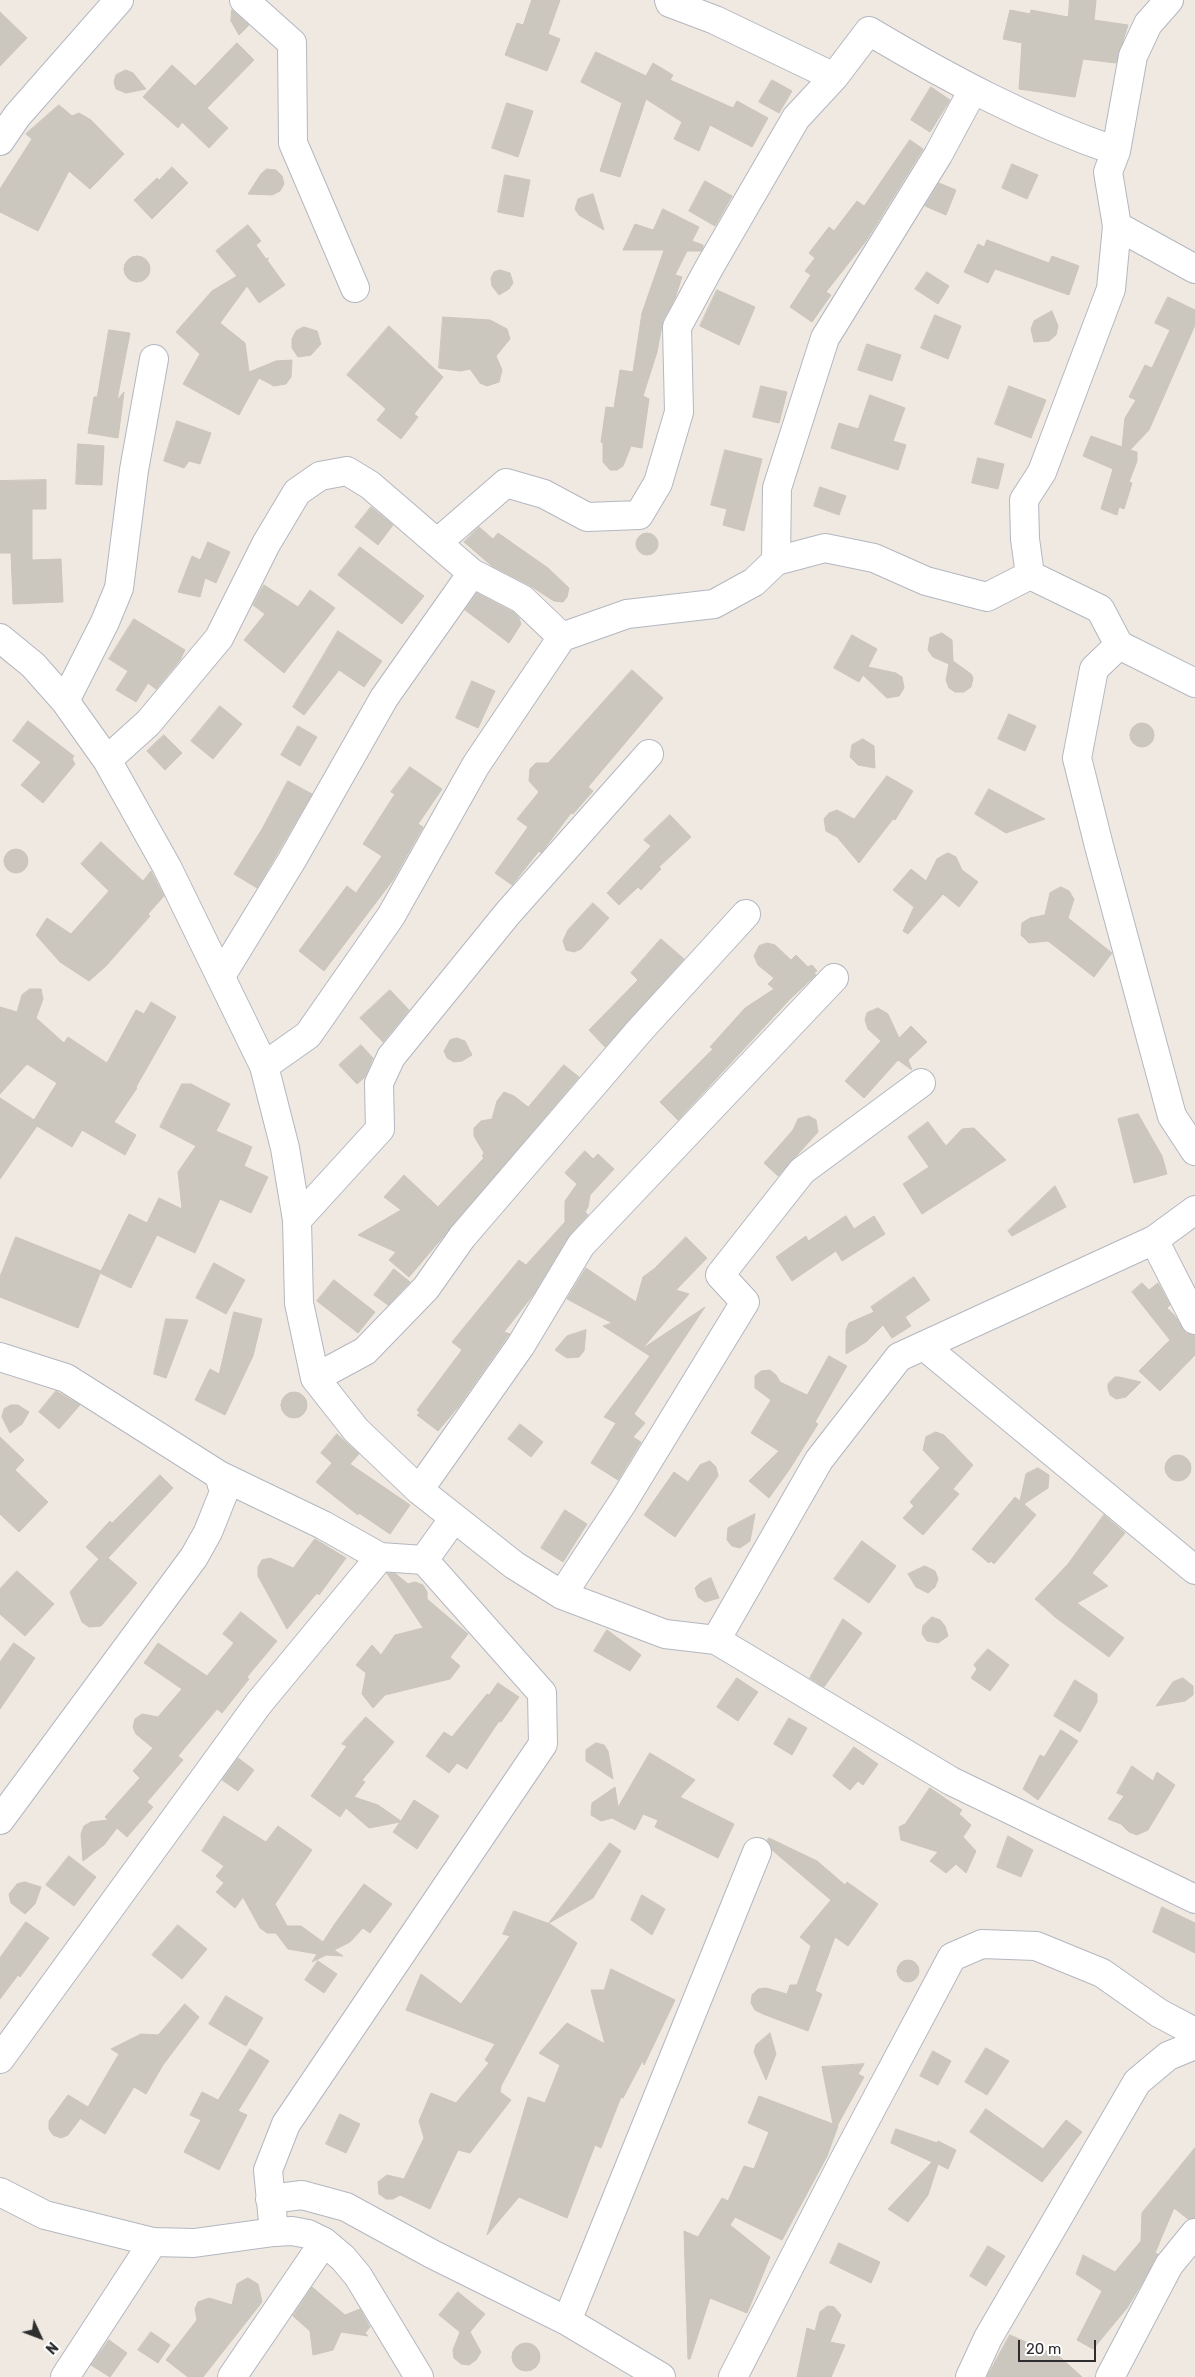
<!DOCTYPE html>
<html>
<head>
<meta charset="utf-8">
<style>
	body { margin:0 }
	#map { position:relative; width:1195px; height:2377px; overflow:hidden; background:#efe9e1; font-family:Rubik,sans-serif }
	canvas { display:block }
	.north { position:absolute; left:15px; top:2312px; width:50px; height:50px; -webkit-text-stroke:4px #fff; paint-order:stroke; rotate:133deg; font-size:14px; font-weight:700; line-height:20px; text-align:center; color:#2e2e2e }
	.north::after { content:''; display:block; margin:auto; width:18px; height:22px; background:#2e2e2e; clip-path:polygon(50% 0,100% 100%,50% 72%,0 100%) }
	.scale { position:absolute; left:1018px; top:2340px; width:78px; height:22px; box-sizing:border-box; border:2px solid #2e2e2e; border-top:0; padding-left:6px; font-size:15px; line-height:18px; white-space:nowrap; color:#2e2e2e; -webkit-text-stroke:4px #fff; paint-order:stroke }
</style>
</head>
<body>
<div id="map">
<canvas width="1195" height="2377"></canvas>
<div class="north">N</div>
<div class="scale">20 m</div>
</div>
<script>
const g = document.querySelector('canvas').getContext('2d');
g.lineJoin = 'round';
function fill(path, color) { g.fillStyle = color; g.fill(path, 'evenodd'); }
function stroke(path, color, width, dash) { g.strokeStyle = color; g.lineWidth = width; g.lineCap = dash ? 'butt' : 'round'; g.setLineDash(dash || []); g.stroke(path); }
const building = new Path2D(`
	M532,0H560L548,34L560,39L547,71L505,55L517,23L523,25Z
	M1070,0H1096L1094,20L1128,25L1116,63L1083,59L1075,97L1019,89L1022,43L1003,39L1010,10L1030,14L1031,10L1068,17Z
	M232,10L249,25L239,35L231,21Z
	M0,12L27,38L0,66Z
	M237,43L254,60L207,108L228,128L209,148L182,122L178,128L143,97L172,65L195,86Z
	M596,52L646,76L653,63L673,75L670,80L733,108L737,101L768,118L752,147L710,125L699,151L674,139L682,122L646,99L620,177L600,171L622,103L581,82Z
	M126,70L133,73L146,89L126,93L116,89L114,82L116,75Z
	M772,80L792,91L779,113L759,102Z
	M931,87L950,100L930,132L911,120Z
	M507,103L533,111L518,157L492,148Z
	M59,105L72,116L79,113L91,120L124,154L90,189L69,171L38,231L0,212V189L32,139L26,134Z
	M910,140L923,149L866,241L826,292L831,295L812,322L790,307L811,275L805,271L815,258L809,253L829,227L834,231L857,201L864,206Z
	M1012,164L1038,175L1027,199L1002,188Z
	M172,167L188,183L152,219L134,200L157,178L159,180Z
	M267,169L276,170L282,176L284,184L280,191L272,195L248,194L261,174Z
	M505,175L530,180L523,217L498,212Z
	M705,181L732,196L715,226L689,211Z
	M939,183L956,190L946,215L925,206Z
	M593,194L604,230L579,215L575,209L578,199Z
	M663,209L699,227L692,241L703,245V248L701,251H687L675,275L682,277L675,298L663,320L657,352L643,396L649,399L642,448L631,446L623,466L617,470H610L603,462V443L601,442L606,407L614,408L620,370L633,372L642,313L664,250H623L635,224L653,230Z
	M248,225L261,241L256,245L266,259L269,258L267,260L285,285L259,303L247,286L220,323L245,343L249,372L276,361L292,360L291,377L286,384L274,386L259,378L239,415L183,384L200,354L176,332L212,291L237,276L216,251Z
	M987,240L1049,263L1052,256L1079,266L1069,295L995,269L988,283L964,272L978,244L984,247Z
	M124 269a13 13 0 1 1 26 0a13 13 0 1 1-26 0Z
	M500,270L510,273L513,283L509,289L499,295L492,286L491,278L494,272Z
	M927,272L949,286L938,304L915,289Z
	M717,290L755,307L739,345L700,326Z
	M1168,297L1195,310V325L1149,430L1130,450L1137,452V461L1129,482L1132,483L1124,509L1119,507L1117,515L1101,509L1113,469L1083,456L1091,436L1122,447L1125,418L1136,400L1129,397L1145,365L1152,368L1170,330L1155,323Z
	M1052,311L1058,326L1056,335L1049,341L1034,342L1031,329L1034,321Z
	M935,315L961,326L948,359L921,348Z
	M443,317L490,320L507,329L510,339L496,356L502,370L499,382L487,386L480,383L470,369L460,371L439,368Z
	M389,326L443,377L414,414L418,417L401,439L377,420L386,409L347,375Z
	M304,327L317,331L321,344L311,355L298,357L292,348V339L296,331Z
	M109,330L130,333L117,400L124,392L118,438L88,433L94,397H97Z
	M867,344L901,355L892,381L858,370Z
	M761,386L787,392L779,423L753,417Z
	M1009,386L1046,400L1031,438L995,424Z
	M870,395L905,408L893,441L906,445L898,470L831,448L839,423L858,429Z
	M177,421L211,433L200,464L189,461L184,468L164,461Z
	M78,444L104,446L102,485L76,484Z
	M725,450L762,459L744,531L723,525L727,509L711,505Z
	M978,458L1004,464L998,489L972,483Z
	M46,480V509H32V560L61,559L63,602L13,604L11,553H0V481Z
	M820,487L846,496L839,515L814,506Z
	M371,507L393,525L378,545L355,527Z
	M479,527L493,539L498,533L548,568L569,588L567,597L563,602L554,601L529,585L492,566L464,542Z
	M636 544a11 11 0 1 1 22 0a11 11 0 1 1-22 0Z
	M208,542L230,552L216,583L205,578L200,597L178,592L192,556L200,560Z
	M360,547L424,596L402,624L338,575Z
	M264,585L298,607L310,590L335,608L284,673L244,640L265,614L253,605Z
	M477,593L513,612L519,618L521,624L509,643L465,610Z
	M134,619L185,650L180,660L156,689L148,683L136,702L116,690L128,671L109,659Z
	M338,631L382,661L364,687L339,670L304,715L293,707Z
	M942,633L952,640L953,661L971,674L973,678L971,687L964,692H955L949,688L946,680L949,664L933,657L928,650L930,638Z
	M852,635L877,649L868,667L896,673L902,677L904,688L899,696L887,698L863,675L859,682L834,668Z
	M632,670L663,698L588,787L593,791L573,814L571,813L541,853L539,851L512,885L495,873L528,827L517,819L539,792L529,781L530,769L536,763H548Z
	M472,681L495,691L478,728L456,718Z
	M220,706L242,724L213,759L191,741Z
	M1009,714L1036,726L1025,751L998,739Z
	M28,721L74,756L72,759L75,764L43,803L21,785L41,762L13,741Z
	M1130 735a12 12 0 1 1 24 0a12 12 0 1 1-24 0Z
	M298,726L317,737L300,766L281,755Z
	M164,735L182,753L165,770L147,751Z
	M863,739L874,746L875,768L858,765L850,757L852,745Z
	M410,767L442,789L418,824L423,827L393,880L324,971L299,951L347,886L356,893L382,856L363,844L395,794L391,792Z
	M887,776L913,791L895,820L893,819L859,863L837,837L826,831L824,819L829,813L837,810L854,819Z
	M288,781L312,794L257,888L234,874L262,829Z
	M989,789L1045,819L1006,833L975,814Z
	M670,815L691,837L659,867L661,869L641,890L638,887L619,905L607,893L651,846L644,840Z
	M101,842L143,881L151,871L164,896L148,914L150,916L106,966L89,981L60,962L36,935L47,918L71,934L109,891L81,864Z
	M4 861a12 12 0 1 1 24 0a12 12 0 1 1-24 0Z
	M948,853L956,857L962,870L978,882L959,907L943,894L908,934L903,931L914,907L893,890L911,869L926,881L937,859Z
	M1061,887L1069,891L1074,899L1068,918L1112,953L1094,977L1048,941L1029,943L1021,935L1022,923L1030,918L1045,915L1050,893Z
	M593,903L609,918L581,949L574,952L566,950L563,941L568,930Z
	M661,939L684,959L605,1047L589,1030L638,980L631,973Z
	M767,943L775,945L791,960L796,955L808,967L812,965L817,971L814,973L816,975L790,999L678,1120L660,1102L713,1049L710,1047L745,1008L774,989L768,984L774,978L758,965L754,956L759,946Z
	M30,989H41L43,999L36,1018L64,1043L68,1037L107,1063L136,1010L144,1014L151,1002L176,1017L136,1087L137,1088L114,1122L136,1135L125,1155L82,1130L72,1147L37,1126L0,1179V1098L34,1120L57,1083L27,1064L0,1094V1007L17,1012L22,995Z
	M390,990L409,1010L383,1042L360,1018Z
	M878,1008L888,1014L899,1038L911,1026L927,1042L908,1060L912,1070L898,1060L864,1098L845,1081L881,1041L868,1029L865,1020L867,1013Z
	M457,1038L465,1041L472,1055L462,1061L454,1062L447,1058L444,1051L450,1040Z
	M361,1045L373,1058L365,1077L357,1084L339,1065Z
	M564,1065L579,1077L409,1277L389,1260L396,1252L358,1235L401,1210L384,1197L404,1175L438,1207L484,1158L482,1156L484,1153L474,1136V1128L481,1121L492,1119L497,1101L504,1092L514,1096L528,1107Z
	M182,1084H191L230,1104L216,1131L252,1147L244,1166L268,1177L251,1213L220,1199L195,1253L157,1235L131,1288L100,1273L129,1214L147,1223L159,1198L182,1209L178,1172L196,1146L160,1127Z
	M1138,1114L1162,1156L1167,1174L1134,1183L1118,1119Z
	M809,1116L816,1120L818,1132L778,1176L764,1163L793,1130L798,1119Z
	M928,1122L946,1146L962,1129L974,1128L1006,1160L922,1214L903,1184L929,1167L908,1137Z
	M585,1151L593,1159L598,1154L614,1169L590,1195L588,1207L585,1212L588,1215L568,1237L533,1295L504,1332L510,1334L508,1336L458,1407L438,1431L417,1415L420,1413L417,1410L462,1350L452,1342L519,1260L526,1265L565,1222V1201L577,1184L565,1173Z
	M1055,1186L1066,1207L1012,1236L1008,1231Z
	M846,1216L854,1229L874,1216L885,1234L842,1261L836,1251L792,1281L776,1257L806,1236L808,1241Z
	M16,1237L101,1271L78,1328L0,1297V1277Z
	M686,1237L707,1258L676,1290L689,1294L642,1349L705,1307L634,1414L645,1423L633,1437L641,1442L618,1480L591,1463L616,1423L604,1417L650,1356L603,1326L612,1323L567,1299L586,1268L636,1302L643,1277L654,1269Z
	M214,1263L245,1280L226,1314L196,1298Z
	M394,1269L410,1282L388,1305L374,1295Z
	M914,1277L930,1300L905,1317L911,1326L892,1338L883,1325L866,1342L846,1354V1330L849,1323L874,1312L871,1307Z
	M334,1280L375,1312L358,1333L317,1301Z
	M1142,1283L1149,1290L1158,1283L1170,1305L1167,1308L1175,1316L1186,1333L1195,1336V1355L1160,1391L1139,1371L1170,1340L1132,1292Z
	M234,1312L262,1319L253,1356L225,1415L195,1400L210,1369L219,1374Z
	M166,1319L188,1320L166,1378L154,1374Z
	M586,1330L584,1351L579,1357L567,1358L555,1350L567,1336Z
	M829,1356L847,1366L815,1422L818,1424L789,1470L769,1498L749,1481L779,1451L751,1433L771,1400L755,1388V1376L761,1371L770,1370L776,1375L780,1382L807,1395Z
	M1115,1377H1119L1141,1382L1126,1397L1116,1399L1110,1395L1108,1389V1384Z
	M56,1391L80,1405L59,1429L39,1412Z
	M281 1405a13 13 0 1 1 26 0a13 13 0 1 1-26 0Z
	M11,1405H18L29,1412L22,1424L10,1433L2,1417L4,1409Z
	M520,1424L543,1442L531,1457L508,1439Z
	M936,1432L944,1435L973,1465L953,1489L959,1494L923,1535L903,1518L914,1506L910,1502L940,1468L923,1450L926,1437Z
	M337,1434L359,1454L350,1464L410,1505L390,1534L359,1513L358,1515L316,1482L332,1463L321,1453Z
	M0,1437L24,1460L15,1470L48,1502L19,1532L0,1514Z
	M1165 1468a13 13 0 1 1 26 0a13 13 0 1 1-26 0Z
	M710,1461L716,1467L718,1476L675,1537L644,1515L674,1472L688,1482L700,1465Z
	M1038,1468L1049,1475L1048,1488L1024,1504L1036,1515L994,1564L991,1561L989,1563L972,1549L1015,1497L1020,1501L1026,1474Z
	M160,1475L173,1488L108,1558L137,1583L101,1626L89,1627L82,1622L70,1592L99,1559L86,1547L110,1521L112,1523Z
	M565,1510L587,1524L563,1562L541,1548Z
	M755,1514L750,1541L740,1548L732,1546L727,1540L728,1528Z
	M1104,1515L1125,1533L1092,1573L1108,1586L1077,1603L1124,1638L1109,1657L1055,1617L1035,1599L1068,1564Z
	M315,1539L346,1558L319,1595L317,1593L287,1629L258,1576V1567L262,1560L270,1558L293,1568Z
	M862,1541L896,1566L869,1603L834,1579Z
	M925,1566L935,1571L938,1579L935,1587L928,1593L916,1587L908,1574Z
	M17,1571L54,1604L25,1636L0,1614V1589Z
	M387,1573L396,1574L408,1584L415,1582L423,1585L427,1592V1599L468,1634L450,1657L460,1666L450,1679L385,1695L373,1708L362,1694L366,1673L356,1665L372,1645L381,1655L395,1635L423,1628Z
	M711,1578L719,1598L705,1602L698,1597L695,1588L700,1583Z
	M241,1612L277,1641L247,1677L249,1679L222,1713L217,1709L178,1756L183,1760L147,1802L153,1807L127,1837L117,1828L104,1845L83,1861L81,1834L84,1826L91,1822L108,1820L105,1817L140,1778L133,1771L153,1748L136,1734L133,1727L135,1719L142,1714L158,1717L182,1689L144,1663L158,1643L207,1676L234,1643L223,1634Z
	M932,1617L940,1620L945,1626L948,1636L938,1643L927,1641L922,1634L923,1626Z
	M843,1619L862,1633L824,1687L810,1678Z
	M607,1630L641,1655L630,1671L594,1651Z
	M14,1643L35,1658L0,1709V1662Z
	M988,1649L1009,1665L990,1691L971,1678L977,1669L974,1665Z
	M737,1678L758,1692L738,1721L717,1707Z
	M1183,1678L1193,1686V1695L1185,1701L1156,1706L1173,1682Z
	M1075,1680L1097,1694V1702L1080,1732L1054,1716Z
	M498,1683L519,1697L501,1722L499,1721L467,1769L457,1763L449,1773L426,1756L444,1732L452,1737L487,1694L489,1695Z
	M366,1717L394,1742L362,1780L365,1782L354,1797L378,1805L401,1821L414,1800L439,1816L417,1849L393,1832L400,1822L369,1828L346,1808L340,1817L311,1796L347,1746L342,1744Z
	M789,1718L807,1728L792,1755L774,1744Z
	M1061,1730L1078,1741L1038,1800L1023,1789L1040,1755L1044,1757Z
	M596,1743L604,1745L608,1751L613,1779L586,1761V1750Z
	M854,1747L878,1764L863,1785L858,1781L850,1790L833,1776Z
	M650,1753L695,1780L680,1797L734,1824L718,1858L655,1827L658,1820L643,1814L635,1830L612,1818L601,1821L591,1815L592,1803L615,1787L618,1807Z
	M238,1758L254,1770L238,1791L222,1780Z
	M1132,1766L1153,1781L1157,1772L1175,1785L1148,1830L1137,1835L1129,1832L1121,1824L1108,1819L1124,1796L1117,1793Z
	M930,1788L962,1810L959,1814L971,1825L963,1837L976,1851L966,1873L956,1864L946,1873L930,1861L938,1852L901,1840L899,1827L905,1824Z
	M224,1816L266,1842L278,1826L312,1850L275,1904L287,1926H301L323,1942L334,1925L364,1884L392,1904L370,1933L363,1928L350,1942L334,1950L343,1956L326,1955L312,1962L317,1954L288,1949L276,1933H267L260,1928L243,1897L235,1908L216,1892L224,1883L216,1876L224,1866L202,1851Z
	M1008,1836L1033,1850L1021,1877L997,1867Z
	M769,1838L817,1861L845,1885L847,1882L878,1904L848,1946L835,1937L815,1991L822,1994L808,2031L763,2014L755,2010L751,2003L752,1995L758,1989L766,1988L787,1994L790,1985H797L811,1946L800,1937L831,1900L772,1850L767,1841Z
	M610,1843L621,1851L593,1898L549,1923Z
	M69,1856L96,1877L74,1906L46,1885Z
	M25,1882L41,1887L35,1904L25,1914L11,1903L9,1894L17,1884Z
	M642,1895L665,1909L652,1935L631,1920Z
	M1162,1907L1195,1923V1953L1153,1932Z
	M514,1911L550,1924L577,1943L501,2086L500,2092L511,2100L470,2153L458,2150L430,2209L400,2195L393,2199H386L379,2194L378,2182L387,2175L404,2179L424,2138L419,2121L431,2093L456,2103L489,2063L485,2060L495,2044L406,2010L421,1974L461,2004L510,1936L503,1934Z
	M26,1922L49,1938L20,1977L18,1975L0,1999V1958Z
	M178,1925L207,1949L182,1979L152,1955Z
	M897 1971a11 11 0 1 1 22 0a11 11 0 1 1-22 0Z
	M318,1961L337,1974L324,1993L305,1980Z
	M611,1969L675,2000L644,2065L643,2060L623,2098L621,2097L601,2148L595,2145L567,2218L519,2197L487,2235L528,2097L545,2103L560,2065L539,2053L567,2023L605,2044L591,1990H604Z
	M226,1996L263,2018L246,2046L209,2024Z
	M185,2004L199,2017L163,2065L146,2094L134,2087L105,2134L81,2119L86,2111L68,2135L61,2138L53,2135L49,2129V2121L68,2095L88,2107L119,2054L111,2049L141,2034L158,2035Z
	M770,2033L776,2054L766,2080L754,2052L756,2045Z
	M986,2048L1009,2061L987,2095L965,2082Z
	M250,2049L269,2061L238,2111L247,2115L219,2170L184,2152L201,2120L190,2115L202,2092L218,2100Z
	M933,2051L951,2061L938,2085L920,2076Z
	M864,2064L858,2074L864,2077L837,2126H838L827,2156L782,2240L735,2217L730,2225L770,2257L747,2313L710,2298L690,2359H688L684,2231L698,2237L722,2198L728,2201L744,2166L754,2169L769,2132L748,2123L759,2096L833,2124L822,2067Z
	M986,2109L1043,2149L1066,2120L1082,2132L1042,2182L970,2132Z
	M340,2114L360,2124L346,2153L326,2144Z
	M896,2129L937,2143L938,2141L956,2150L948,2169L938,2164L928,2195L908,2222L888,2209L932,2162L891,2143Z
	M1195,2148V2218L1188,2219L1174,2208L1155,2253L1158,2254L1141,2285L1127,2308L1093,2349L1077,2340L1102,2291L1076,2274L1083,2255L1115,2272L1141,2241L1142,2213Z
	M839,2243L880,2262L871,2283L830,2263Z
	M988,2246L1005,2256L986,2286L970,2276Z
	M248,2278L258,2284L262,2302L203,2377H188L166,2360L197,2320L195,2309L198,2302L209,2298L232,2305L237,2284Z
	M312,2287L345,2315L360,2309L370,2327L365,2333L368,2336L341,2332L333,2350L313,2355L310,2331L293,2316Z
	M458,2292L485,2314L470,2332L481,2352L476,2360L469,2365L461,2364L454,2358L453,2350L460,2332L439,2315Z
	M828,2306L834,2307L841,2315L830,2342L845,2345L831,2377H797L807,2328L815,2331L820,2312Z
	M151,2332L170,2345L158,2363L138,2350Z
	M1010,2335L1060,2357L1082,2377H987Z
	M109,2340L127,2353L110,2377L91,2365Z
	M512 2357a14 14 0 1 1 28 0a14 14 0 1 1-28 0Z`);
fill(building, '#cbc7bf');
stroke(building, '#cbc5ba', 1);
const minor = new Path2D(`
	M244,0L292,43L293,143L355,288
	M669,0L670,3L715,20L834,77
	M1169,0L1148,24L1133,56L1116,151L1108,172L1117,226L1111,289L1042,472L1024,500L1025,539L1030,575L1100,609L1119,645L1195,683
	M1117,226L1195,269
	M438,542L506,483L544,494L587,517L639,515L658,483L679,412L677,327L709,268L796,118L834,77L869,31C948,78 1028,121 1116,151
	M776,561L777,488L825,338L938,155L973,90
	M0,638L33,665L65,701L107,760L167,867L264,1066L285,1148L297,1220L299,1303L315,1378L356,1430L419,1490L514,1565L562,1595L665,1634L716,1640L951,1781L1195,1899
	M1119,645L1094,669L1077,758L1099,846L1172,1116L1195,1151
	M65,701L105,622L119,588L134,470L154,359
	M107,760L148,723L219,638L266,544L297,492L320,476L347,471L370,485L472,573L522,599L562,637L627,614L714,604L754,582L776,561L825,548L874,558L926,581L987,597L1030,575
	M221,976L292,860L384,698L472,573
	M264,1066L308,1035L391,916L476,765L562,637
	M297,1220L380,1129L379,1083L391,1057L508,913L649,754
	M1154,1240L1195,1320
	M924,1346L1195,1570
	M0,1357L66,1378L219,1475L323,1525L380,1557
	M315,1378L365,1351L426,1288L462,1237L640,1030L746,914
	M419,1490L521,1345L581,1245L834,978
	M562,1595L623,1502L745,1302L720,1275L802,1171L921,1083
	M716,1640L819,1460L899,1357L1154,1240L1195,1210
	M0,1820L194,1557L208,1532L224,1492L219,1475
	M0,2059L259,1703L380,1557L424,1560
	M270,2199L302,2195L346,2207L432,2254L567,2321L661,2377
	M274,2232L268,2170L286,2124L543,1744L542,1693L424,1560L454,1518
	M567,2321L757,1852
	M65,2377L153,2242
	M232,2377L324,2242
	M733,2377L843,2162L952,1957L982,1944L1036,1946L1102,1973L1159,2013L1195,2032
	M970,2377L988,2338L1137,2082L1168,2056L1195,2045
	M1110,2377L1169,2265L1195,2233`);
const tertiary = new Path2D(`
	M0,141L17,116L119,0`);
const secondary = new Path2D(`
	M0,2192L45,2215L153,2242L194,2243L274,2232L292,2231L308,2234L324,2242L343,2258L358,2276L419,2377`);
stroke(minor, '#b4b7c1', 30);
stroke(tertiary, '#b4b7c1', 30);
stroke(secondary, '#b4b7c1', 30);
stroke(minor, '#fff', 28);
stroke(tertiary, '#fff', 28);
stroke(secondary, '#fff', 28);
</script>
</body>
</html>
